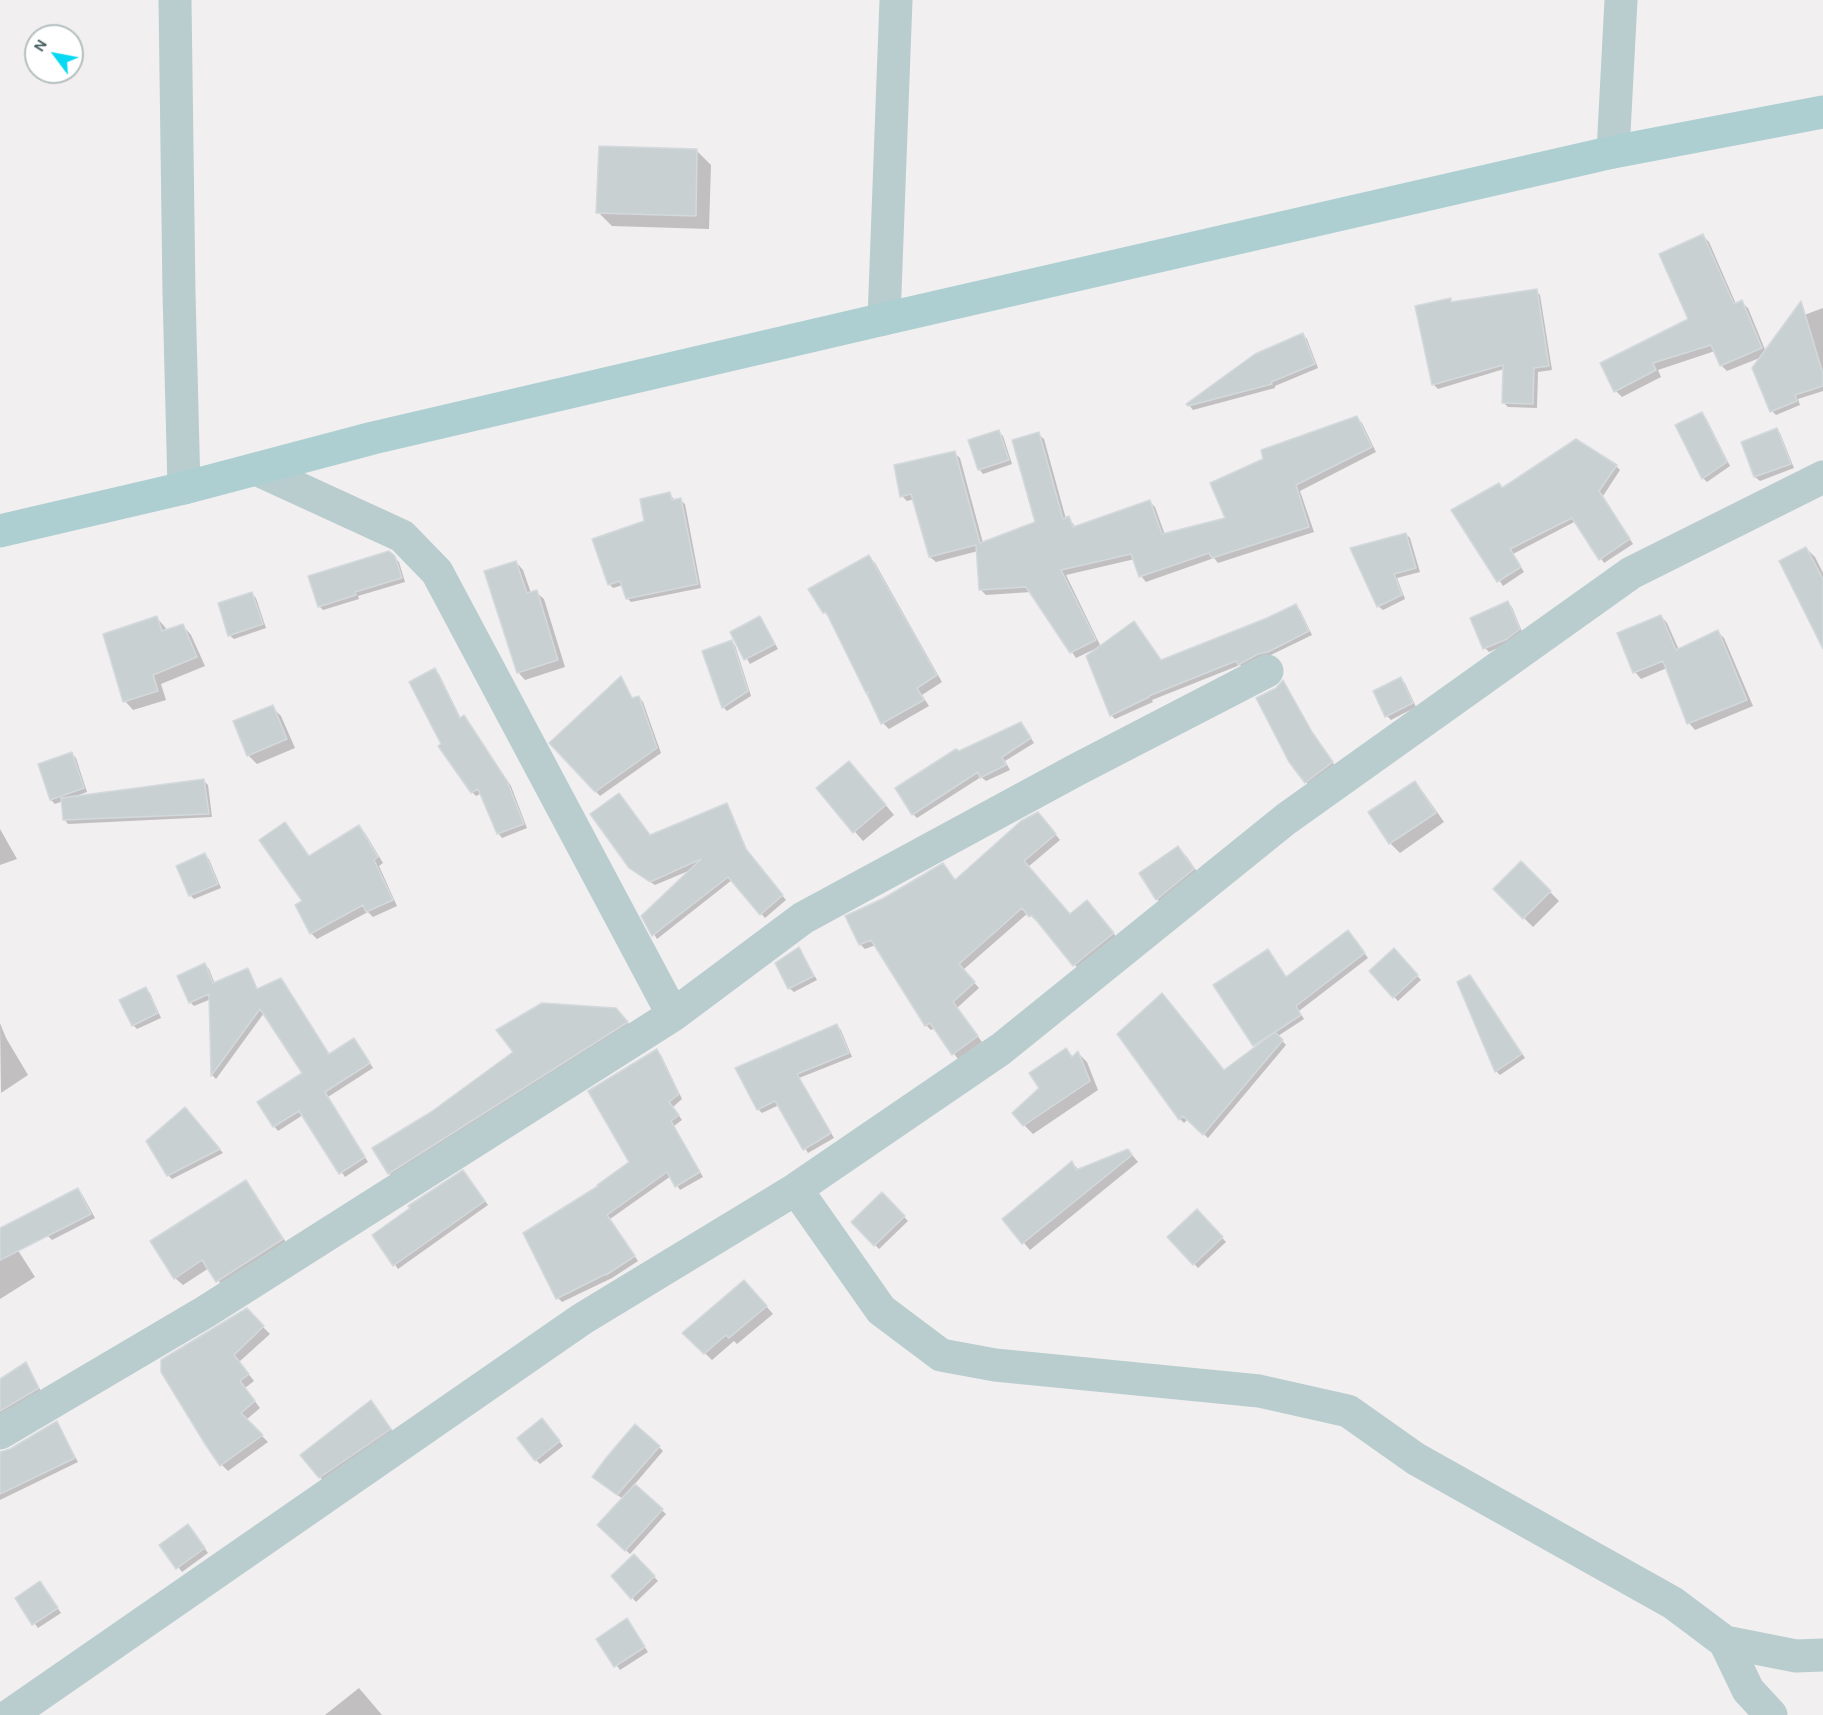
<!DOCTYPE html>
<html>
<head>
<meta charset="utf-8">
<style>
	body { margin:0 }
	#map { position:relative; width:1823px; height:1715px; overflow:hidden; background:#f2eff1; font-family:Karla,sans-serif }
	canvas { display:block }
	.north { position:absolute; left:24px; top:24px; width:60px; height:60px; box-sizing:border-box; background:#fff; border:2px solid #b5bfbf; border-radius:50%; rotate:302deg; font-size:16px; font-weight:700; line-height:24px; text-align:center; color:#455e5f }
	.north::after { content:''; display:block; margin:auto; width:21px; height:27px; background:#08d9f3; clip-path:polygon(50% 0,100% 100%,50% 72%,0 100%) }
</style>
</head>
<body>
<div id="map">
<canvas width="1823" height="1715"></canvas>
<div class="north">N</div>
</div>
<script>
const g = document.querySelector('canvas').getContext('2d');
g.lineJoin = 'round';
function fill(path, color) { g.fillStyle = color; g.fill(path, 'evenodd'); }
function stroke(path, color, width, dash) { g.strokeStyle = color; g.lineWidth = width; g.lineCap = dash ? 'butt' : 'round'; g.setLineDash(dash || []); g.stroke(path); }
fill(new Path2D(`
	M697,151L711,165L709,229L612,226L598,212Z
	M1703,236L1709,242L1736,304L1741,302L1748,308L1766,352L1788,321L1823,308V391L1798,399L1800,405L1776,415L1772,411L1762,357L1727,371L1721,365L1715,351L1658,370L1661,377L1622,397L1616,391L1690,320Z
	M1536,291L1540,295L1552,370L1538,372L1537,408L1508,407L1504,403V369L1438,389L1434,385L1450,300L1453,303Z
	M1303,334L1307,339L1318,368L1275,386V388L1193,410L1189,405Z
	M1701,414L1706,418L1730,466L1707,482L1703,478Z
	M1356,417L1362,423L1376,452L1300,491L1314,532L1218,563L1214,558L1146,582L1141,576L1135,559L1066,575L1101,647L1138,628L1162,661L1267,620L1295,605L1300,610L1312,635L1244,668L1240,665L1152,700L1153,702L1115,719L1111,715L1097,648L1076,658L1031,592L986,595L980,589L978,551L936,562L930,557L915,499L907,501L902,496L954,453L960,458L983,543L1037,523L1038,434L1044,439L1066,519L1069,518L1076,528L1149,501L1155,507L1165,535L1227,519Z
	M1776,429L1780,433L1794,468L1760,481L1755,477L1743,443Z
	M998,432L1003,436L1012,464L983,474L979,469Z
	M1616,466L1620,470L1603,496L1633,544L1604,563L1576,521L1513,554L1524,572L1503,586L1454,511L1503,489Z
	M670,494L675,501L680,500L685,504L701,588L631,602L627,598L623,585L613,588L609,584L646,522Z
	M1406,534L1410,538L1420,572L1397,578L1405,599L1383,610L1378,606Z
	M1806,548L1815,557L1823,573V616Z
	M390,553L399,562L405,582L358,596L359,599L323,610L319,606Z
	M869,557L875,563L942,682L922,695L929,706L889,729L883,723L831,619L824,612Z
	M516,562L523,570L531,593L536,592L544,599L565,667L525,680L518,672Z
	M252,594L256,598L266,628L234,639L229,635Z
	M1508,603L1512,607L1523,634L1511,642L1489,652L1485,648L1472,619Z
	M1661,616L1667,623L1679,650L1718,632L1724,638L1753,706L1695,730L1689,723L1667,668L1641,679L1635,672Z
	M760,617L778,649L750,664L732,633Z
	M157,618L165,627L167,631L183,626L191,635L205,666L161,684L166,700L133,710L125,701Z
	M731,641L735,645L751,696L727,711L723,707Z
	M435,670L439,674L461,719L468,722L511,786L527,828L502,838L498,833L482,793L476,796L472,792L443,744Z
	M621,678L633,699L639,697L643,702L661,753L600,796L551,743Z
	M1400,679L1405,683L1416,707L1391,720L1387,716Z
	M1283,682L1315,738L1336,767L1310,786L1306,782Z
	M272,707L281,716L295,748L257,764L248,755Z
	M1021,723L1034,743L1005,761L1010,770L986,781L981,777L917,818L913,814L959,753Z
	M72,754L76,758L87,792L76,796L204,781L208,785L212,817L68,824L64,819L63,801L55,804L51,800Z
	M858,772L894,815L863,841L818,789Z
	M1414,782L1423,792L1444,822L1400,853L1390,843L1370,812Z
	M619,794L651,836L726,805L730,809L749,855L786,900L765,918L732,880L657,939L643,916L693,869L655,885L635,872Z
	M1043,819L1060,840L1028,867L1070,916L1092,907L1118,939L1080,971L1038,920L1036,921L1028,913L963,970L979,988L957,1008L982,1042L958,1059L935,1028L931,1030L926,1025L876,945L865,949L860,944L884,899L943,865L956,881Z
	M359,827L365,833L383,863L379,866L397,906L373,917L368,912L317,939L311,933L304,902L309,857Z
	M0,829L17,859L0,865Z
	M1178,848L1187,857L1202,879L1166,908L1157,899Z
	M204,855L209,859L221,888L194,899L190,895Z
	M1521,863L1559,901L1533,927L1495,889Z
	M1352,936L1368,958L1299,1011L1304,1019L1278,1036L1286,1045L1208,1138L1188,1119L1184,1123L1180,1119L1119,1034L1224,1071L1257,1047L1255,1045L1272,955L1287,978Z
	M799,949L817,980L794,992L789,988Z
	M1394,951L1421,980L1398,1001L1371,972Z
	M205,965L209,969L215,984L247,970L251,974L258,990L281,980L329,1056L358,1044L373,1068L328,1097L368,1162L345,1177L303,1115L278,1131L274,1126L259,1103L305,1074L264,1013L216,1079L212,1075L211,999L194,1006L190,1002Z
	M1470,977L1525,1058L1500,1075L1496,1071Z
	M146,989L150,993L161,1018L137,1029L133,1025Z
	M622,1015L632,1028L394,1178L389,1173Z
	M0,1023L6,1038L28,1075L1,1093Z
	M837,1026L841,1030L852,1057L799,1078L834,1138L808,1153L779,1105L762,1113L758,1109Z
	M1066,1050L1074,1058L1078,1053L1087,1062L1098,1090L1033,1134L1024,1125L1041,1088Z
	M657,1051L661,1055L682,1099L673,1107L682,1120L674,1126L703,1177L680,1190L671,1176L610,1219L638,1261L612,1278L562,1302L558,1298L525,1234L600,1187L631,1163Z
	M189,1113L223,1153L172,1179L168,1175Z
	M1128,1150L1138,1162L1030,1250L1004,1219L1072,1163L1079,1170Z
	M467,1176L488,1205L398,1269L374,1235Z
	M246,1182L253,1190L289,1247L224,1288L209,1268L183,1285L175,1278Z
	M78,1190L82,1194L95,1218L52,1240L48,1236L35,1211Z
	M882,1194L908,1221L879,1249L853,1222Z
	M1197,1211L1226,1242L1198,1268L1170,1237Z
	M0,1241H12L35,1277L0,1299Z
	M751,1289L773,1314L737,1344L734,1341L712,1360L684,1333Z
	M246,1310L270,1334L239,1362L254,1381L245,1388L260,1408L246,1420L268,1442L228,1471L222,1465L162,1371Z
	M26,1364L42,1393L0,1415V1380Z
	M375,1406L394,1433L324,1482L302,1455Z
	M56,1423L60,1427L78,1462L0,1500V1462Z
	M546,1424L563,1446L540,1464L536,1460Z
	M659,1447L663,1451L634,1485L666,1514L630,1554L599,1525L623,1499L598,1481Z
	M192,1530L208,1553L182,1572L162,1545Z
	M634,1556L658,1581L636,1602L613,1576Z
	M40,1583L61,1613L38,1628L17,1599Z
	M627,1620L648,1652L620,1670L598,1639Z
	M359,1688L382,1715H325Z`), '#0003');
const building = new Path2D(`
	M599,146L697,149L696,216L596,213Z
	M1703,234L1734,304L1742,300L1762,348L1720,366L1711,345L1653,363L1656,370L1614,392L1600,363L1688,319L1659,254Z
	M1537,289L1549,366L1534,368L1533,404L1502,403L1503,365L1432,385L1415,306L1451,298V302Z
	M1801,301L1823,374V386L1795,395L1797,401L1770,412L1752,368Z
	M1303,333L1315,364L1271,382L1272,384L1188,406L1186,404L1255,354Z
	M1702,412L1727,462L1702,479L1675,425Z
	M1357,416L1372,447L1296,485L1309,527L1212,558L1209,553L1139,577L1131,554L1061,570L1096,640L1070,653L1026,587L979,590L976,545L929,557L911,494L900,497L894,465L955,451L980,543L1035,522L1012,440L1039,432L1063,519L1069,516L1073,527L1150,500L1162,534L1225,518L1210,483L1263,459L1261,450Z
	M1777,428L1791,464L1754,477L1741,442Z
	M999,430L1009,460L978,470L968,440Z
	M1576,439L1617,465L1599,491L1630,539L1599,560L1572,518L1510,549L1521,567L1497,582L1451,510L1499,483L1502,488Z
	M670,492L672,500L681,498L698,584L626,599L620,581L608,585L592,539L644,521L640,499Z
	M1406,533L1416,568L1394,574L1402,595L1377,607L1350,548Z
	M1806,547L1823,579V649L1779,561Z
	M389,551L395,556L402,578L355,592L356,595L318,607L308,576Z
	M869,555L937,675L917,688L924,700L881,724L867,694L869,692L866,693L826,612L823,613L808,589Z
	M516,561L527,593L537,590L558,660L517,673L484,571Z
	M252,592L263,624L228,636L218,603Z
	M1508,601L1520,629L1507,639L1483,649L1470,618Z
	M1296,604L1309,631L1268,652L1258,654L1238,665L1236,661L1149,696V697L1110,716L1086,656L1134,621L1161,660L1267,618Z
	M1661,615L1676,650L1718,630L1747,700L1687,724L1663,661L1633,673L1617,633Z
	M157,616L162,631L183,624L197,657L153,675L158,691L123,702L103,634Z
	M760,616L775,644L744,660L730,632Z
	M732,640L748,691L722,708L702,651Z
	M435,668L460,718L464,715L507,781L524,824L497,834L478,789L471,793L438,746L441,744L409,682Z
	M621,676L632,698L639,696L657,748L595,792L549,743Z
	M1401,677L1413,703L1385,717L1373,691Z
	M1283,680L1312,732L1333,762L1305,783L1289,762L1256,698L1276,688Z
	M273,705L287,739L247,756L233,721Z
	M1021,722L1031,738L1002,757L1006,765L980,778L978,772L912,815L895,788L956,749L959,751Z
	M72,752L84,788L50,800L38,764Z
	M849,761L886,805L853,833L816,788Z
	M204,779L209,814L63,820L61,798Z
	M1415,781L1436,813L1389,844L1368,812Z
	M619,793L650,835L727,803L746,849L783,895L760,915L728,877L652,936L641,916L701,859L650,882L629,868L590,814Z
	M1038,812L1056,834L1024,861L1070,914L1087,900L1114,933L1073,966L1032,915L1029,917L1022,908L959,964L975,982L953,1002L978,1036L952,1055L930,1023L925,1026L871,940L859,945L845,916L884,898L943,863L955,880L1021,821Z
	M285,822L309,856L359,825L378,857L374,860L393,900L366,912L363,905L310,934L295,905L302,901L259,840Z
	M1178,846L1194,869L1156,900L1139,873Z
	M205,853L218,884L189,896L176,866Z
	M1521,861L1551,891L1523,919L1493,889Z
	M1348,930L1365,953L1296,1006L1301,1015L1275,1032L1283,1040L1203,1135L1183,1116L1179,1120L1117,1034L1162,993L1224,1070L1275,1032L1253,1046L1213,985L1268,949L1286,977Z
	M799,947L814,976L788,989L775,963Z
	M1394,948L1418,975L1393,998L1369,971Z
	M205,963L213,983L248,968L257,989L281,978L329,1054L354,1038L370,1063L325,1092L365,1157L339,1174L299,1111L273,1127L257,1102L302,1073L260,1009L211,1076L209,994L189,1003L177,976Z
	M1470,975L1522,1054L1495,1072L1457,982Z
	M146,987L158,1013L132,1026L119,1000Z
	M542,1003L616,1008L628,1022L388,1174L372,1148L431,1112L513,1052L496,1030Z
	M837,1024L849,1053L797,1074L831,1133L803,1150L775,1101L757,1110L735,1068Z
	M1066,1048L1072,1057L1078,1051L1090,1081L1023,1126L1012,1113L1039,1088L1029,1073Z
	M657,1049L679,1094L669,1102L679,1115L671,1121L700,1172L675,1187L667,1172L607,1215L635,1256L606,1275V1274L556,1299L523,1233L598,1186L597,1185L629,1162L588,1091Z
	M185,1107L220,1149L167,1176L146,1141Z
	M1128,1149L1132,1155L1022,1244L1002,1219L1072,1161L1076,1170Z
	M463,1170L485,1201L393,1266L372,1235L410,1208L408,1206Z
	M246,1180L283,1239L216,1282L202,1260L174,1279L150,1241Z
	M78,1188L91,1214L0,1260V1228Z
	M882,1192L905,1216L874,1246L851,1222Z
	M1197,1209L1223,1237L1193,1265L1167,1237Z
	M744,1280L767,1306L729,1338L726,1335L704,1354L682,1333Z
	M247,1308L264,1326L234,1355L249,1374L240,1381L255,1401L241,1413L263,1435L220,1466L205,1444L161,1372V1360Z
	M26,1362L39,1388L0,1411V1379Z
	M371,1400L391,1429L319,1478L300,1455Z
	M542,1418L560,1441L535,1461L517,1438Z
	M57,1421L75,1458L0,1494V1452L10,1449Z
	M635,1424L660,1446L617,1495L592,1477L606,1458Z
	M635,1484L663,1509L625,1551L597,1525Z
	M188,1524L205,1548L176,1569L159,1545Z
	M634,1554L655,1576L631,1599L611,1576Z
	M40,1581L58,1608L32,1625L15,1598Z
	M627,1618L645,1647L614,1667L596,1639Z`);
fill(building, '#c9d0d2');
stroke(building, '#d3d9dc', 1.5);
stroke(new Path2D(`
	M175,0L179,293L184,488
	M1613,152L1621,0
	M884,319L896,0
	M256,469L402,536L437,572L673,1015
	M796,1189L881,1310L941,1355L995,1365L1259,1391L1348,1411L1416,1459L1673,1603L1725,1642L1748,1690L1771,1715
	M0,1433L205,1312L673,1015L803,918L1076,770L1267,671
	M1725,1642L1796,1656L1823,1655
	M10,1715L582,1319L796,1189L1001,1049L1286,819L1631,573L1823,477`), '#b9cdce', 33);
stroke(new Path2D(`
	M0,531L184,488L373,438L884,319L1613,152L1823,112`), '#adcfd1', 33);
</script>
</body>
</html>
